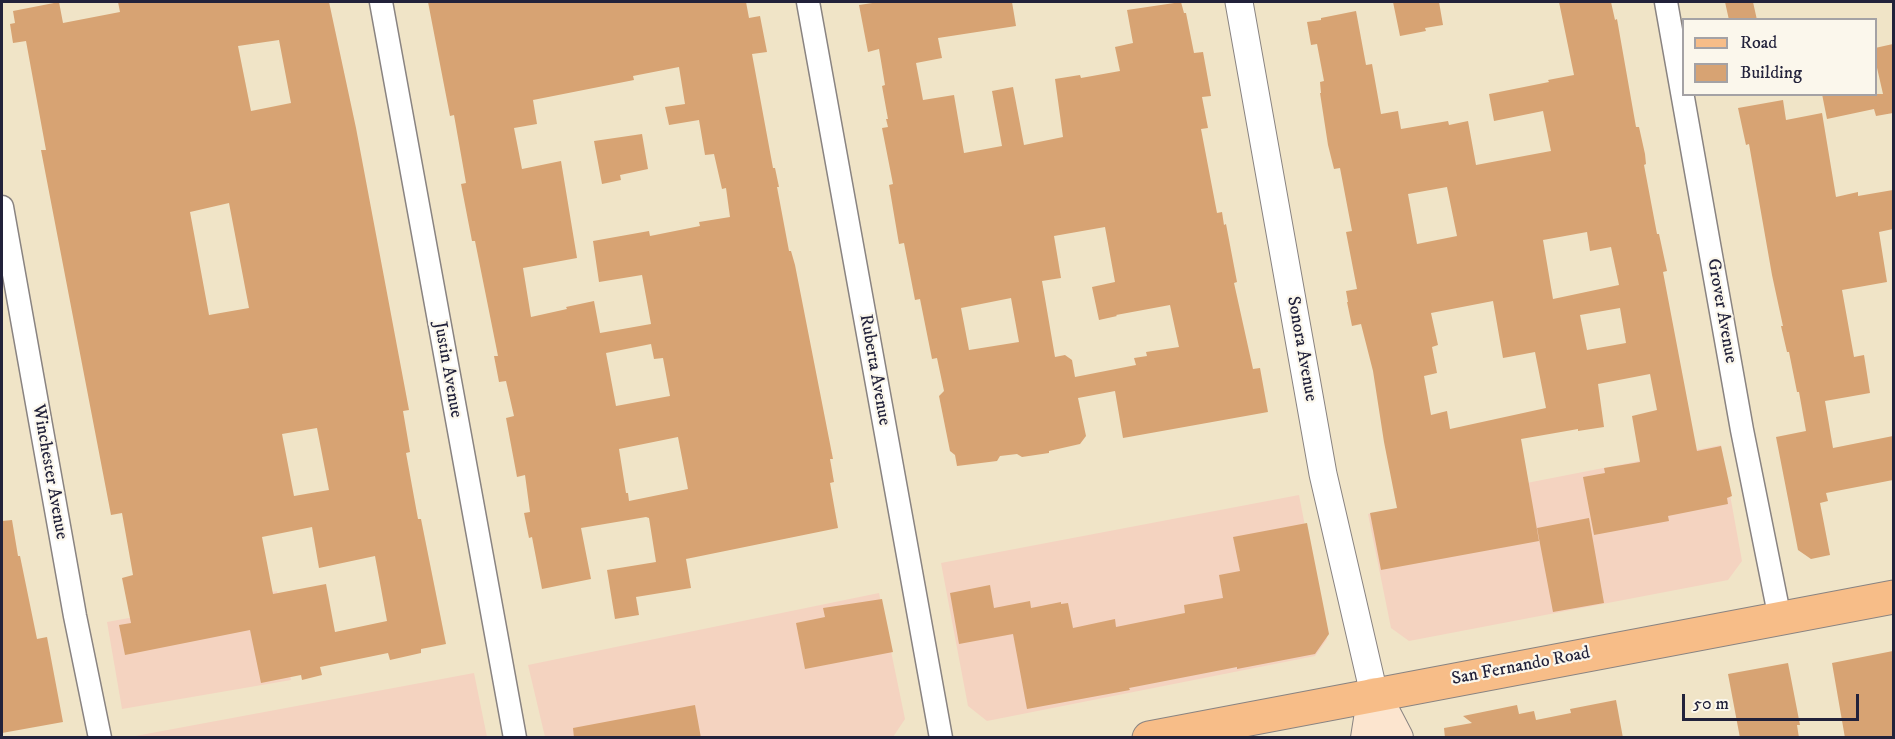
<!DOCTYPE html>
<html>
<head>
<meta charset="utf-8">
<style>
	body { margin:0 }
	#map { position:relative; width:1895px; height:739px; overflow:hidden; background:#f0e4c7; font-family:"IM FELL DW Pica",serif }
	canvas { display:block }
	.frame { position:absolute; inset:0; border:3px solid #22223b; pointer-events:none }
	.legend { position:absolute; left:1682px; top:18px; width:195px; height:78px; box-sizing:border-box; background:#fbf7ec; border:2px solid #a4a2a5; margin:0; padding:8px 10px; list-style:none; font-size:18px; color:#22223b }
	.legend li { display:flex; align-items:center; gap:12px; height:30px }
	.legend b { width:30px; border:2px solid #a4a2a5 }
	.scale { position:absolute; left:1682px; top:694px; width:177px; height:27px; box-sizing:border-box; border:3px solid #22223b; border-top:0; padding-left:8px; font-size:18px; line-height:21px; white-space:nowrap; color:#22223b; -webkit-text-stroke:4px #fbf7ec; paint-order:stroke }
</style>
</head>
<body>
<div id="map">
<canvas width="1895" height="739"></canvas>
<div class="frame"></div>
<ul class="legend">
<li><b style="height:8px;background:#f7bd88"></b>Road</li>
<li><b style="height:16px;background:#d7a373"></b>Building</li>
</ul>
<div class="scale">50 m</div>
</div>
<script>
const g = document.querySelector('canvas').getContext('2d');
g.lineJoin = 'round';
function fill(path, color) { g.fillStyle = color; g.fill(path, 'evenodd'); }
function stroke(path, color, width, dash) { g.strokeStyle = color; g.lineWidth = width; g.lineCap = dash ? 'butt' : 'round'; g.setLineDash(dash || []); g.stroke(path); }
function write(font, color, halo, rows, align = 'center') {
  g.font = font + ' "IM FELL DW Pica",serif'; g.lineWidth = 4.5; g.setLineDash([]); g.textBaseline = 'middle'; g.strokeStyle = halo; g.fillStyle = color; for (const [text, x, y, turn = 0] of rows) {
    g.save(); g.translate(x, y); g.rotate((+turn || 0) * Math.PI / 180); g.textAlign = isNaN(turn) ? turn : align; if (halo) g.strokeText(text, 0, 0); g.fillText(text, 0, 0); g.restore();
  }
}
fill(new Path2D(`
	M1721,445L1742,561L1728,580L1409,641L1391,628L1368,514Z
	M1299,495L1327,639L1315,656L987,721L968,706L941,563Z
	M277,591L291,680L122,709L107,622Z
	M879,593L905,719L893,737H545L528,665Z
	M474,673L487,737H130Z`), '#f4d3c0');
fill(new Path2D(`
	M59,2L63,23L120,12L118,2H329L356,128L409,410L403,411L410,452L406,453L418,519H421L446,644L421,649V653L390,660L388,653L320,667L322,675L302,680L301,675L261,683L250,630L125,655L119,625L131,623L122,578L133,575L122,513L111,515L41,150H46L26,41L13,43L10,24L15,23L13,11ZM279,40L291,103L251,111L238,46ZM229,203L249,308L209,315L190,212ZM317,428L329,490L294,496L282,434ZM312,527L319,568L375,556L387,621L335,632L326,584L273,594L262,537Z
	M428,2H746L749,18L760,16L767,52L752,54L773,168H775L779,187H777L789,251H791L795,265L833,459H830L834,482L830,483L838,528L686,559L691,588L636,597L639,615L615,619L607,570L656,562L649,518L646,517L581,528L591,579L542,589L532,537L529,538L524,513L530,512L525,475L517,477L506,418L514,416L506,381L499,382L494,356H498L475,241H472L461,184L466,183L454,115L450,116ZM679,67L685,104L665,107L669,125L699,120L705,155L714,154L722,189L726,188L730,217L699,222L700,226L650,236L649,231L593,241L599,282L642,275L651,324L600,333L594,301L566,307L567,309L531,317L523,268L577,258L561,161L522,169L514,128L537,124L533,100L634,80L633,76ZM651,344L654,359L663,358L670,396L616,406L606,353ZM678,437L688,489L629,501L628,493H626L619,449Z
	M879,2H1012L1016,26L938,38L942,58L916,63L923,100L954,95L964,153L1002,146L992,91L1013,87L1024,145L1063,137L1055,79L1080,75L1081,78L1120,71L1115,47L1133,43L1127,10L1181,2L1184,13H1186L1194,53L1203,52L1211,96L1202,97L1208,128L1201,129L1217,213L1222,212L1224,225L1226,224L1237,282L1234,283L1253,369L1260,368L1268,412L1123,438L1115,391L1078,398L1086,436L1080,444L1049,451V453L1022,457L1017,454L1000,456L997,461L957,466L955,455L950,451L939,396L944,391L937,358L932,359L920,299L915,300L904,243L899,244L889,185L893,184L882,128L888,127L886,119H888L882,86L885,85L879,49L868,52L859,5ZM1105,227L1115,282L1092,287L1099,320L1117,316L1116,315L1170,305L1179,347L1146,352L1147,356L1134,358L1136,365L1075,377L1072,360L1065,355L1055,357L1042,281L1061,278L1054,236ZM1011,298L1019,342L969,350L961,308Z
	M1393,2H1439L1443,25L1425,28L1426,31L1400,36Z
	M1559,2H1611L1615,20L1617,19L1636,127H1639L1645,154L1646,164L1644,165L1657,234H1659L1667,271L1663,272L1697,451L1721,446L1732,496L1727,498L1728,504L1668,516L1669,521L1594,535L1583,477L1605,473L1604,468L1640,462L1632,416L1657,410L1650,374L1598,384L1604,427L1578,431V429L1521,439L1539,541L1381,570L1370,513L1397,508L1384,442L1373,371L1361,324L1352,326L1347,302H1348L1346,291L1357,289L1346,232L1352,231L1340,168L1334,169L1328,145L1320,93H1321L1320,82L1324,81L1317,44L1311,45L1307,22L1321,20V18L1356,11L1366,65L1372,64L1381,114L1398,111L1401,129L1448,121L1449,125L1468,121L1476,165L1551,151L1543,111L1494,121L1489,94L1549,82L1548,80L1574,75ZM1447,187L1457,236L1417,244L1408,194ZM1587,232L1590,251L1611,247L1619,285L1553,299L1543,240ZM1493,301L1503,358L1535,352L1546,408L1450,429L1447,411L1431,415L1424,376L1437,373L1432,347L1438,345L1431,313ZM1620,308L1626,343L1587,350L1580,315Z
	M1725,2H1753L1757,20H1729Z
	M1893,44V113L1876,116L1874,109L1827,119L1822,94H1883L1875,59V48Z
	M1783,100L1786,120L1822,113L1836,197L1858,192V196L1893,190V229L1879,232L1887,282L1842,290L1854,357L1864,355L1870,393L1825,401L1833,448L1893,436V480L1826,493L1828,501L1820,503L1830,555L1811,559L1798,550L1776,437L1806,431L1799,392H1797L1789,352H1787L1781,326H1783L1772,275L1749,144L1746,145L1738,108Z
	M642,134L648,169L620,175L621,180L602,184L594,141Z
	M1589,518L1604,603L1553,612L1537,528Z
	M12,520L18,556H20L37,639L47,637L63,722L2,733V521Z
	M1307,523L1329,634L1315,654L1237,669V667L1129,688L1130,690L1027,709L1013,634L959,644L950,593L990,585L994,608L1030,601L1031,608L1061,602V604L1068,603L1073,628L1115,619L1116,627L1185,613L1184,605L1223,598L1219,575L1240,571L1233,537Z
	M882,599L893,652L805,669L796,623L825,617L823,608Z
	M1893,651V738H1845L1832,663Z
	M1788,663L1800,725H1797L1799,738H1740L1728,674Z
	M1616,700L1623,738H1445L1444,728L1472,723L1463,716L1517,705L1519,714L1534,711L1536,720L1571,713L1570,709Z
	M695,705L701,738H574L573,728Z`), '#d7a373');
const minor = new Path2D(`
	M381,2L515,738
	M808,2L941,738
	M1666,2L1742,430L1780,619
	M2,207L75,616L100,738`);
const tertiary = new Path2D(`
	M1239,2L1323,474L1374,694`);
const secondary = new Path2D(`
	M1374,694L1397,738
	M1367,738L1374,694`);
const primary = new Path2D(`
	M1149,738L1894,597`);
stroke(minor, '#898381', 25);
stroke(tertiary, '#898381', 29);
stroke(secondary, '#898381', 34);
stroke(primary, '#898381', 35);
stroke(minor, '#fff', 22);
stroke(tertiary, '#fff', 27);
stroke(secondary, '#fce5cf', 32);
stroke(primary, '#f7bd88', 33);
write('18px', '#22223b', '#fbf7ec', [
	["Grover Avenue",1721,311,80],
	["Sonora Avenue",1301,349,80],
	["Justin Avenue",447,370,80],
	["Ruberta Avenue",874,370,80],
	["Winchester Avenue",49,472,80],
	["San Fernando Road",1521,667,-11]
]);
</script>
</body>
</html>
